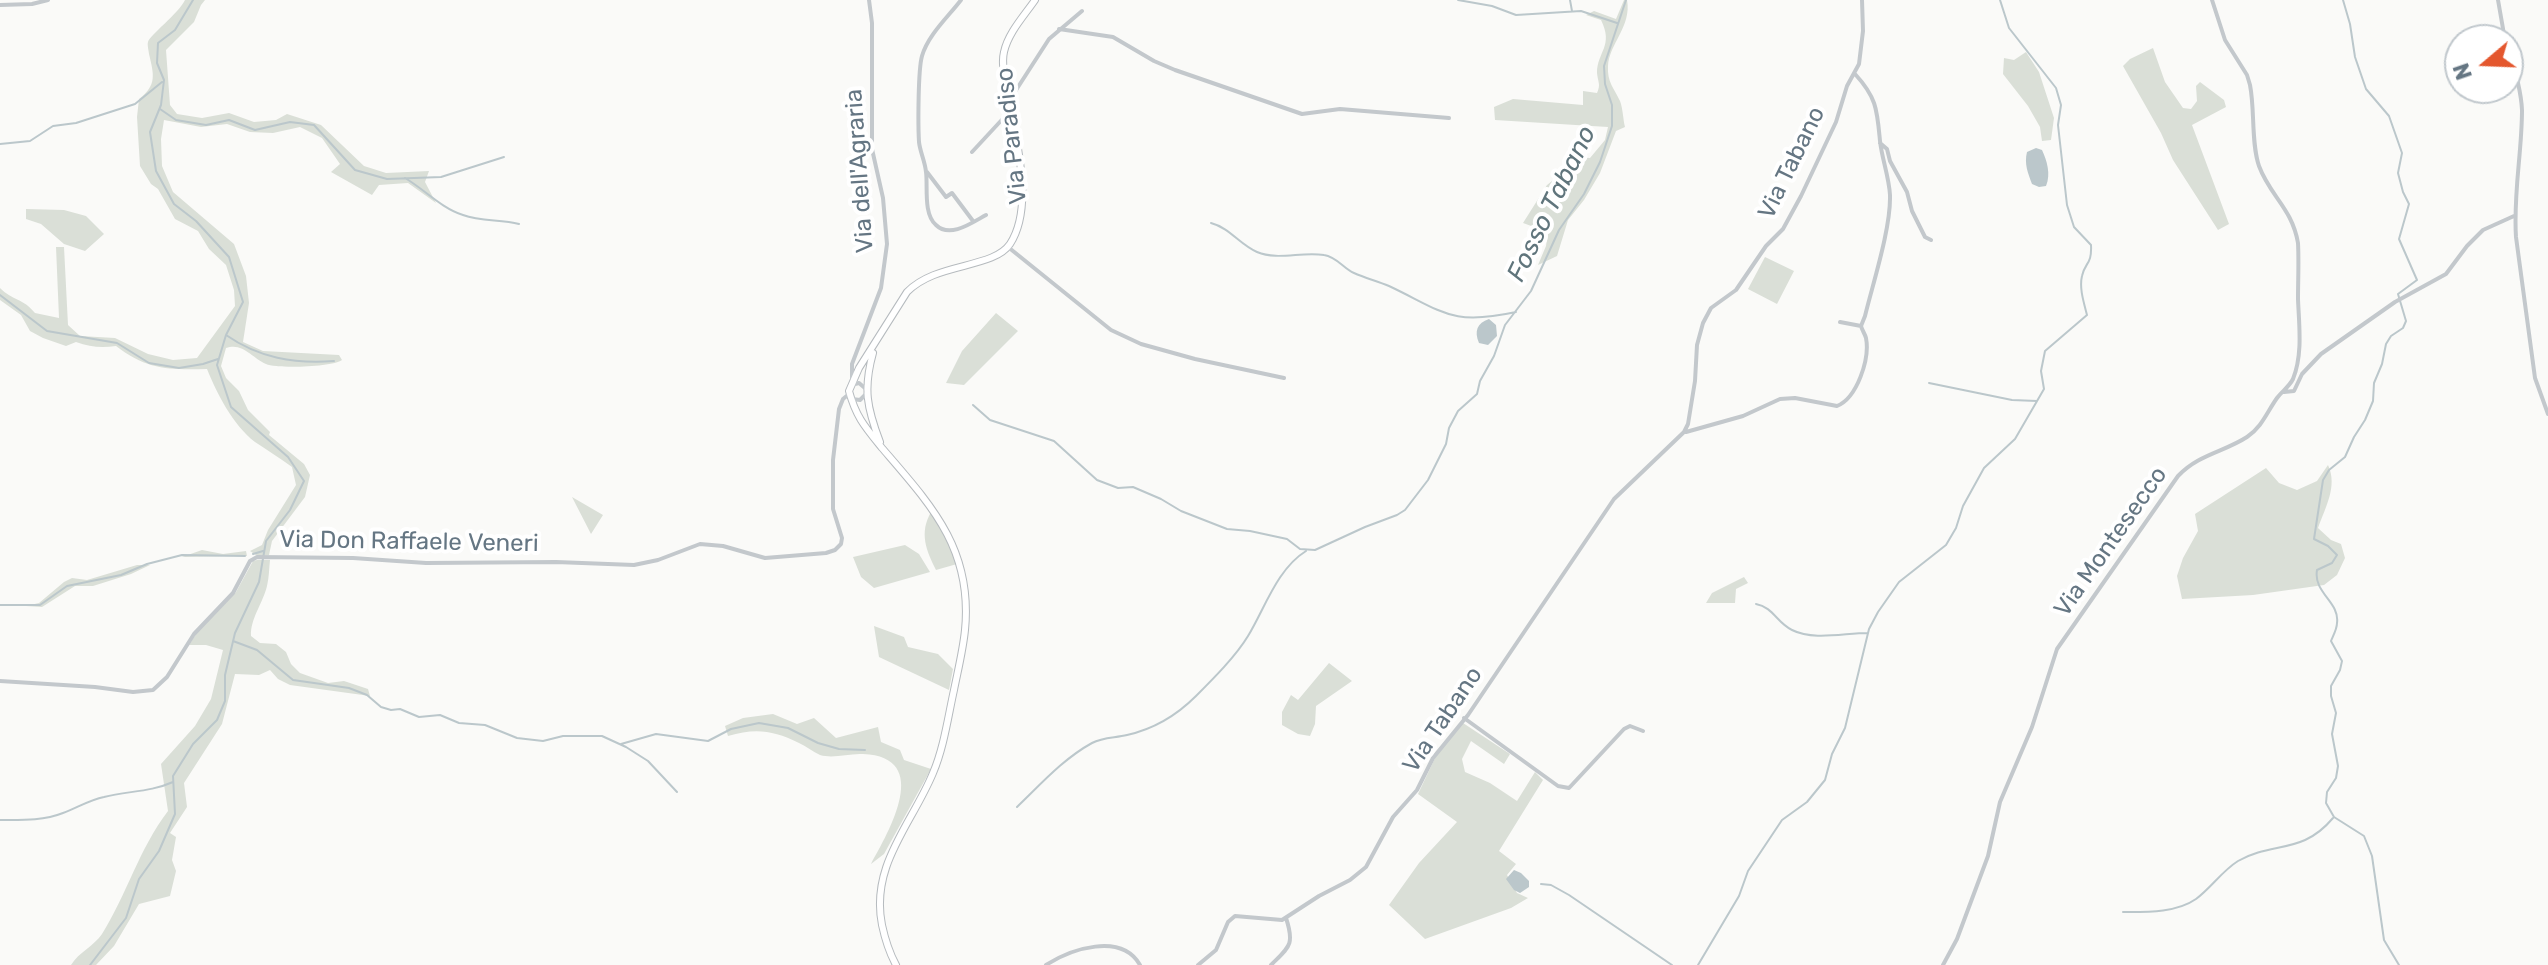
<!DOCTYPE html>
<html>
<head>
<meta charset="utf-8">
<style>
	body { margin:0 }
	#map { position:relative; width:2548px; height:965px; overflow:hidden; background:#fafaf8; font-family:Rubik,sans-serif }
	canvas { display:block }
	.north { position:absolute; left:2444px; top:24px; width:80px; height:80px; box-sizing:border-box; background:#fff; border:2px solid #c1c8cd; border-radius:50%; rotate:251deg; font-size:22px; font-weight:700; line-height:32px; text-align:center; color:#657683 }
	.north::after { content:''; display:block; margin:auto; width:28px; height:36px; background:#e4572e; clip-path:polygon(50% 0,100% 100%,50% 72%,0 100%) }
</style>
</head>
<body>
<div id="map">
<canvas width="2548" height="965"></canvas>
<div class="north">N</div>
</div>
<script>
const g = document.querySelector('canvas').getContext('2d');
g.lineJoin = 'round';
function fill(path, color) { g.fillStyle = color; g.fill(path, 'evenodd'); }
function stroke(path, color, width, dash) { g.strokeStyle = color; g.lineWidth = width; g.lineCap = dash ? 'butt' : 'round'; g.setLineDash(dash || []); g.stroke(path); }
function write(font, color, halo, rows, align = 'center') {
  g.font = font + ' Rubik,sans-serif'; g.lineWidth = 8; g.setLineDash([]); g.textBaseline = 'middle'; g.strokeStyle = halo; g.fillStyle = color; for (const [text, x, y, turn = 0] of rows) {
    g.save(); g.translate(x, y); g.rotate((+turn || 0) * Math.PI / 180); g.textAlign = isNaN(turn) ? turn : align; if (halo) g.strokeText(text, 0, 0); g.fillText(text, 0, 0); g.restore();
  }
}
fill(new Path2D(`
	M185,0H205L201,5L194,22L166,50L170,105L177,114L202,118L229,113L254,122L276,120L287,114L321,125L364,166L386,173L429,171L425,182L436,203L408,183L379,185L372,195L331,172L340,164L322,138L300,127L273,133L250,132L227,124L201,127L164,120L161,139L162,166L173,192L234,244L246,276L249,303L243,342L263,351L339,355L342,360C333,367 277,369 266,364C252,358 243,342 226,348L221,366L226,378L239,391L248,410L270,432L269,435L304,464L310,475L305,497L272,541L269,555H256L250,551L262,545L268,530L296,485L292,467C280,458 267,450 255,442C233,425 217,394 207,369C170,370 147,370 116,346C101,348 90,347 76,342L66,346L43,338L30,331L21,315L0,300V288C13,301 23,298 35,313L59,318L56,247H64L68,325L80,336L115,338L148,354L173,360L197,358L235,306L234,290L226,265L209,249L198,231L175,219L158,189L151,184L140,166L137,117L139,99C157,85 154,75 149,54C149,52 147,45 148,42C149,36 179,13 185,0Z
	M1624,0H1627C1632,26 1609,44 1608,66C1607,82 1614,88 1620,101C1623,109 1623,119 1625,127L1616,131L1600,173L1584,200L1568,220L1557,256L1538,265L1546,246L1548,232L1523,223L1547,185L1561,174L1567,156L1590,158L1605,140L1608,127L1495,120L1494,107L1513,99L1583,105V91L1597,93C1601,84 1598,83 1597,73C1597,52 1614,46 1601,20L1586,15L1594,11L1616,19Z
	M2153,48L2165,82L2183,108L2191,109L2197,101L2196,86L2200,82L2224,100L2226,107L2192,125L2229,224L2218,230L2173,160L2161,133L2123,66L2130,59Z
	M2026,52L2039,72L2054,118L2051,140L2042,141L2040,127L2028,106L2003,74L2004,58L2014,60Z
	M26,209L64,210L86,216L104,234L85,251L64,244L41,224L26,219Z
	M1765,257L1794,271L1777,304L1748,289Z
	M996,313L1018,331L964,385L946,383L962,351Z
	M2328,465C2338,486 2325,508 2318,528L2331,540L2341,544L2345,558L2337,575L2324,585L2253,595L2182,599L2177,576L2183,558L2198,531L2195,514L2266,468L2279,483L2297,490L2317,481Z
	M572,497L603,515L591,534Z
	M931,512L950,545L957,564L936,570C926,550 919,533 931,512Z
	M905,545L919,554L930,572L874,588L861,577L853,557Z
	M202,550L223,554L246,551L247,556L182,557Z
	M257,560H270C269,569 269,578 267,586C263,603 250,619 251,636L260,643L276,644L286,652L291,664L300,673L328,683L344,681L368,689L370,696L290,685L278,679L270,670L259,675L235,674L222,724L184,783L187,807L170,833L176,837L172,860L176,871L170,896L139,904L114,946L96,965H71C79,952 94,946 102,934C127,894 139,849 168,811L161,764L195,726L211,699L223,650L206,645H189L196,634L236,592L253,561Z
	M137,565H150L131,574L93,586H75L42,607L26,606L39,603L64,582L72,578L87,580Z
	M1744,577L1748,583L1736,589L1735,603H1706L1712,593Z
	M874,626L904,637L908,647L938,654L953,669L949,690L879,657Z
	M1329,663L1352,681L1316,706L1315,724L1310,736L1298,734L1282,725V712L1291,695L1298,700Z
	M773,714L797,724L814,718L836,738L878,727L881,742L900,750L904,760L931,769L884,854L871,864C889,831 933,757 863,754C849,753 834,759 820,755C813,752 806,746 799,743C773,730 755,728 728,736L725,726L743,718Z
	M1463,723L1510,754L1504,764L1471,741L1462,759L1465,772L1490,783L1517,801L1535,772L1543,780L1499,851L1516,864L1507,875L1517,893L1528,898L1511,908L1425,939L1389,905L1419,863L1457,822L1418,794L1436,756Z`), '#dadfd7');
fill(new Path2D(`
	M2036,148L2042,150C2047,161 2051,174 2046,186L2039,187L2032,184C2028,173 2024,164 2027,152Z
	M1489,319L1496,325L1497,336L1488,345L1479,343C1474,331 1477,323 1489,319Z
	M1514,870L1521,873L1529,881V887L1520,893L1514,890L1506,879Z`), '#bbc7cb');
stroke(new Path2D(`
	M1458,0L1492,6L1516,15L1581,11L1617,23
	M1570,0L1572,11
	M2343,0L2350,24L2355,57L2366,89L2389,116L2402,153L2398,173L2403,192L2409,204L2399,239L2417,280L2398,294L2406,321L2403,328L2391,336L2386,344L2382,364L2374,383L2373,401L2365,420L2354,437L2345,457L2329,470L2323,480L2314,539L2328,546L2337,555L2332,563L2317,570C2313,593 2340,602 2337,623C2337,629 2333,636 2331,641L2342,661L2340,670L2331,686V696L2336,713L2332,734L2338,766L2336,778L2327,792L2326,803L2334,817L2364,836L2372,856L2384,940L2399,965
	M160,109L176,120L206,125L229,120L255,130L290,122L314,125L355,170L387,179L441,177L504,157
	M0,144L30,141L53,126L76,123L135,104L162,82
	M405,178C424,189 441,208 463,215C481,222 501,219 519,224
	M1211,223C1230,228 1239,244 1257,252C1278,261 1302,251 1324,255C1337,257 1343,268 1354,273C1365,278 1377,281 1389,286C1444,312 1451,326 1516,312
	M0,295L47,331L117,343L149,363L179,368L203,364L218,359
	M226,335C259,358 294,364 334,361
	M1929,383L2012,400L2037,401
	M973,405L990,420L1054,441L1097,480L1118,488L1133,487L1161,499L1181,511L1227,529L1250,531L1287,539L1300,549L1315,550L1365,527L1397,515L1405,510L1428,480L1446,444L1449,428L1458,411L1477,394L1480,381L1494,356L1505,325L1531,291L1559,230L1584,194L1600,162L1612,126V105L1605,84L1604,66L1626,0
	M253,554L263,551
	M1756,604C1773,607 1777,623 1792,630C1814,641 1844,633 1868,633
	M0,605H40L67,586L121,575L147,564L182,555L245,556
	M233,641L257,650L293,680L349,688L367,695L381,707L391,710L400,709L419,717L440,715L459,723L485,725L517,738L543,741L563,736H602L626,747L648,761L677,792
	M621,744L656,734L708,741L731,729L759,723L788,728L818,743L839,749L865,750
	M1017,807C1041,784 1063,759 1092,743C1103,737 1115,738 1127,735C1154,729 1177,715 1196,696C1213,679 1236,656 1248,636C1265,608 1277,569 1306,551
	M0,820C21,820 43,821 63,813C77,808 89,800 104,797C127,791 151,792 173,782
	M1541,884L1551,885L1569,895L1672,965
	M2123,912C2146,912 2176,913 2196,899C2211,888 2222,871 2238,861C2273,841 2302,855 2333,818
	M90,965L126,918L139,879L159,851L175,814L173,776L193,744L217,720L225,701V675L235,633L259,582L266,541L290,510L304,481L288,457L231,407L217,365L226,335L243,302L229,257L196,221L174,204L156,171L150,132L161,105L164,80L157,63L158,43L175,30L193,0
	M1698,965L1739,896L1748,871L1782,820L1807,802L1825,780L1832,754L1845,728L1869,629L1878,612L1899,582L1946,545L1956,528L1963,506L1984,468L2015,439L2044,389L2041,371L2045,351L2087,315C2084,303 2079,288 2082,276C2085,262 2092,265 2091,245L2074,227L2067,205L2058,125L2061,105L2056,88L2009,28L2000,0`), '#bbc7cb', 2);
const major = new Path2D(`
	M873,353C863,389 867,408 880,442
	M896,965C889,952 885,939 882,925C870,865 912,824 933,773C944,747 948,717 954,690C958,670 963,650 965,630C973,549 931,505 882,448C865,427 856,417 849,391L859,368L907,292C936,262 993,269 1010,244C1036,204 1014,133 1007,89C1005,77 1001,64 1004,52C1008,33 1024,16 1035,0`);
stroke(major, '#b5babe', 8);
stroke(new Path2D(`
	M961,0C948,17 928,35 922,56C918,70 918,125 919,142C920,152 925,161 926,172C928,186 923,214 936,225C950,239 973,222 986,215
	M2498,0L2505,40
	M0,5L32,4L48,0
	M1059,29L1113,37L1154,61L1175,70L1302,114L1340,109L1449,118
	M2508,48C2515,69 2521,89 2522,110C2522,153 2513,194 2516,237L2535,378L2548,414
	M1009,101L1049,39L1082,11
	M1880,143L1887,149L1890,161L1907,192L1912,211L1925,237L1931,240
	M972,152L1010,111
	M927,172L946,197L952,193L973,221
	M1008,247L1111,330L1141,344L1195,359L1284,378
	M1840,322L1861,326
	M852,378V364L881,288L887,244L883,198L872,149V23L869,0
	M851,385L859,383L866,389
	M2284,392L2294,391L2302,374L2321,354L2395,302L2446,274L2467,246L2483,230L2514,216
	M852,399L860,400L866,394
	M1686,432L1743,416L1780,399L1795,398L1837,406C1857,398 1870,359 1866,338C1865,334 1862,330 1861,326L1865,316C1873,283 1891,228 1890,195C1889,177 1882,159 1880,141C1877,110 1877,98 1855,74
	M0,681L95,687L133,692L153,690L167,677L194,634L233,593L250,561L257,557L353,558L426,563L556,562L634,565L658,560L700,544L723,546L765,558L826,553L835,550L841,544L842,538L833,509V460L839,409L843,399L849,394
	M1464,718L1558,786L1569,788L1624,729L1630,726L1643,731
	M1046,965C1071,949 1121,932 1140,965
	M1198,965L1216,950L1228,922L1235,916L1282,920L1319,896L1350,880L1366,867L1393,817L1417,790L1433,758L1468,715L1614,499L1684,432L1688,424L1695,381L1697,345L1703,323L1711,308L1736,290L1766,246L1783,229L1801,196L1836,122L1847,86L1859,64L1863,31L1862,0
	M1271,965C1289,947 1295,945 1286,918
	M1943,965L1957,939L1988,856L2000,802L2032,727L2057,649L2178,476C2199,454 2224,452 2247,437C2262,427 2267,412 2277,398C2282,391 2289,387 2293,379C2303,354 2299,325 2298,299C2298,280 2299,262 2298,243C2292,208 2270,196 2259,166C2251,143 2255,110 2250,85L2247,75L2225,40L2212,0`), '#c3c8cc', 4);
stroke(major, '#fff', 6);
write('24px', '#657683', '#fff', [
	["Via Paradiso",1012,136,-96],
	["Via Tabano",1792,163,-64],
	["Via dell'Agraria",860,171,-94],
	["Via Don Raffaele Veneri",409,542,1],
	["Via Montesecco",2111,542,-55],
	["Via Tabano",1443,720,-56]
]);
write('italic 26px', '#60757c', '#fff', [
	["Fosso Tabano",1552,204,-64]
]);
</script>
</body>
</html>
